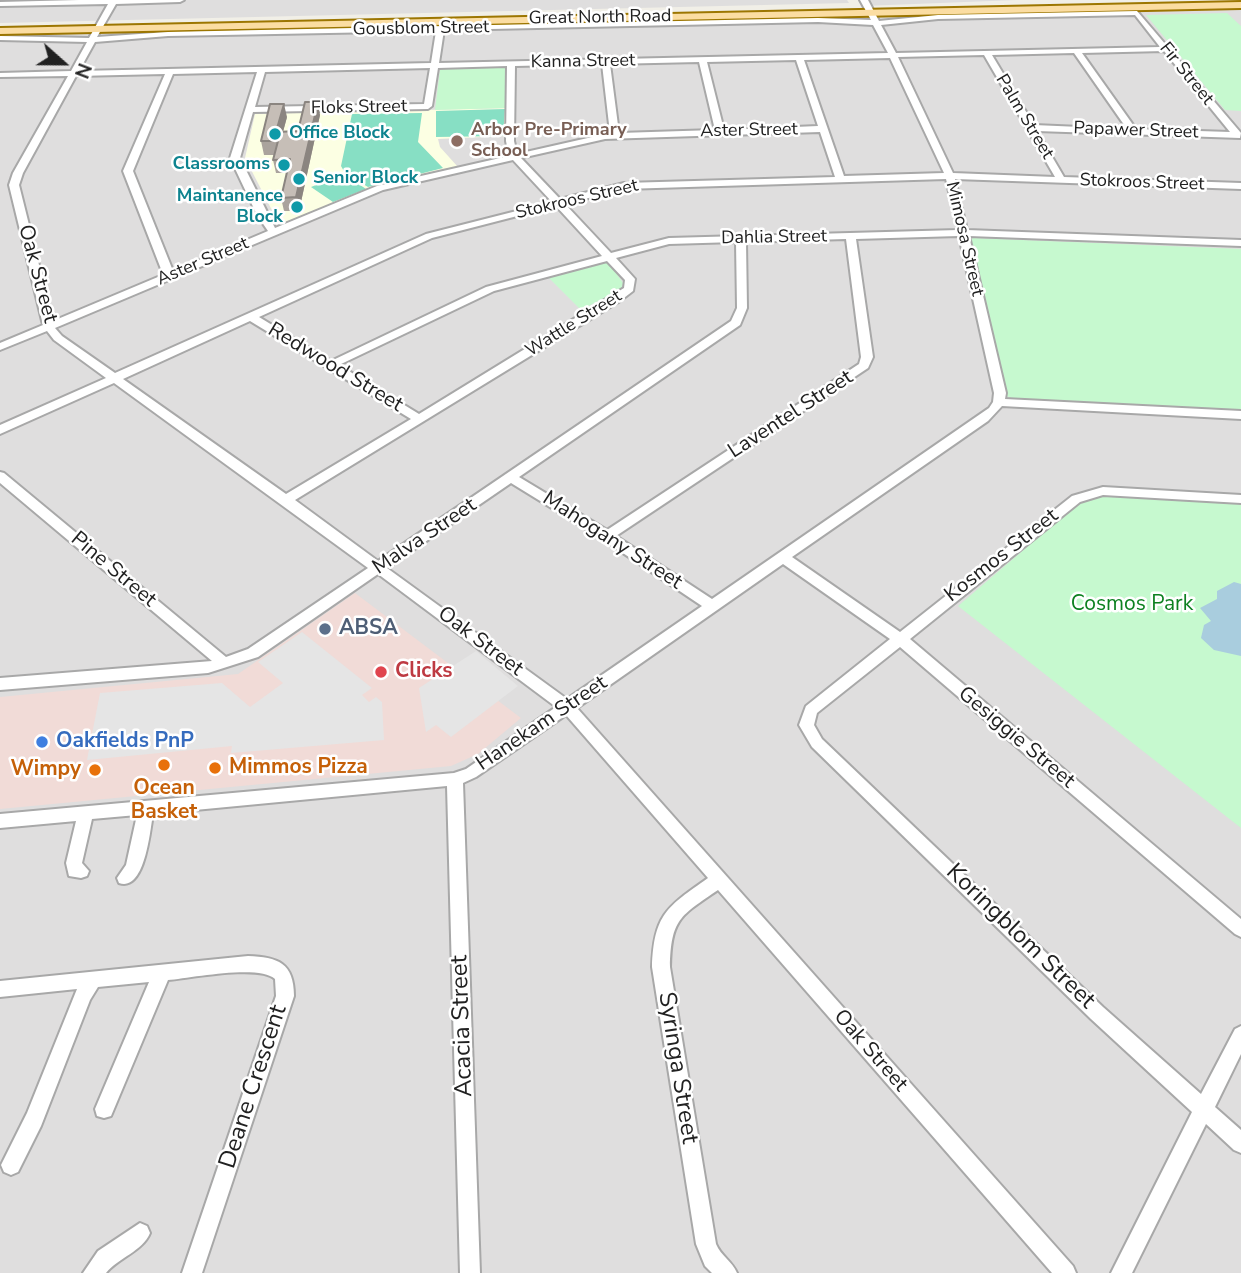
<!DOCTYPE html>
<html>
<head>
<meta charset="utf-8">
<style>
	body { margin:0 }
	#map { position:relative; width:1241px; height:1273px; overflow:hidden; background:#f1efe7; font-family:"Nunito Sans",sans-serif }
	canvas { display:block }
	.north { position:absolute; left:28px; top:28px; width:70px; height:70px; -webkit-text-stroke:5px #fff; paint-order:stroke; rotate:111deg; font-size:19px; font-weight:700; line-height:28px; text-align:center; color:#212121 }
	.north::after { content:''; display:block; margin:auto; width:24px; height:32px; background:#212121; clip-path:polygon(50% 0,100% 100%,50% 72%,0 100%) }
</style>
</head>
<body>
<div id="map">
<canvas width="1241" height="1273"></canvas>
<div class="north">N</div>
</div>
<script>
const g = document.querySelector('canvas').getContext('2d');
g.lineJoin = 'round';
function fill(path, color) { g.fillStyle = color; g.fill(path, 'evenodd'); }
function stroke(path, color, width, dash) { g.strokeStyle = color; g.lineWidth = width; g.lineCap = dash ? 'butt' : 'round'; g.setLineDash(dash || []); g.stroke(path); }
function write(font, color, halo, rows, align = 'center') {
  g.font = font + ' "Nunito Sans",sans-serif'; g.lineWidth = 5; g.setLineDash([]); g.textBaseline = 'middle'; g.strokeStyle = halo; g.fillStyle = color; for (const [text, x, y, turn = 0] of rows) {
    g.save(); g.translate(x, y); g.rotate((+turn || 0) * Math.PI / 180); g.textAlign = isNaN(turn) ? turn : align; if (halo) g.strokeText(text, 0, 0); g.fillText(text, 0, 0); g.restore();
  }
}
fill(new Path2D(`
	M0,0H847L849,3L0,23Z
	M861,0H1017L863,6Z
	M1241,5V1273H0V33Z`), '#dfdede');
fill(new Path2D(`
	M355,593L521,718L478,754L451,766L0,809V697L238,674Z`), '#f1dbd7');
fill(new Path2D(`
	M508,108L506,136L438,139L440,147L458,167L369,188L286,222H278L245,158L255,114Z`), '#fcffe3');
fill(new Path2D(`
	M1227,13L1241,26V111L1225,110L1146,15Z
	M502,66L508,67V108L435,110L440,70L446,67Z
	M973,238L1241,249V410L1022,401L1006,396L969,241Z
	M600,262L609,263L623,283L621,289L581,310L548,277Z
	M1102,495L1241,504V828L958,606L1076,505Z`), '#c6f9cf');
fill(new Path2D(`
	M505,109L503,136L436,137V111Z
	M422,113L418,142L443,168L368,187L345,173L341,166L352,114Z
	M344,174L366,189L333,202L311,187Z`), '#87dfc4');
fill(new Path2D(`
	M302,632L372,688L362,695L369,702L376,697L382,702L384,740L231,753L232,746L87,760L100,693L222,683L250,707L283,683L258,662Z
	M476,651L518,686L451,737L436,725L426,732L419,688Z`), '#e5e5e5');
fill(new Path2D(`
	M1234,582L1241,584V656L1214,650L1201,638L1204,625L1211,621L1200,608L1217,599V591Z`), '#a9cdde');
const minor = new Path2D(`
	M79,0H184L180,2L116,4L97,37L168,32L818,18L871,20L860,0H868L879,21L938,15L1137,11L1241,133L1240,138L1037,131L1064,177L1241,183V189L955,179L967,230L1241,240V246L969,236L1006,393L1005,399L1241,411V419L1002,406L988,421L792,557L900,632L1072,496L1103,487L1241,495V503L1103,495L1080,502L910,639L1241,919V937L1235,934L900,647L817,713L814,725L822,739L1103,1007L1201,1094L1235,1029L1241,1026V1054L1215,1107L1241,1130V1153L1234,1150L1206,1124L1132,1273H1111L1192,1112L1091,1019L812,747L799,725L806,706L890,639L783,564L577,708L1073,1266L1076,1273H1052L718,890C680,916 671,919 670,967L716,1244C721,1256 732,1261 737,1273H712L705,1266L696,1244L652,967C654,914 667,907 708,878L566,715L476,777L463,783L480,1273H460L447,786L153,814C150,831 145,892 119,883L117,878L126,865L137,815L92,819L82,863L89,871L87,876L81,878L69,876L66,863L76,821L0,828V814L454,773L466,769L556,707L378,574L258,657L208,673L0,690V678L212,661L0,483V472L4,473L226,657L248,649L368,568L114,383L0,434V425L106,378L54,340L47,331L0,350V343L43,325L9,185L13,173L68,76L0,77V73L71,71L87,42L0,40V36L89,38L108,4L0,6V2ZM1135,15L1160,47L896,53L881,25L938,19ZM818,22L873,25L888,53L439,63L444,30ZM436,31L431,63L79,71L95,42L168,36ZM1164,51L1230,132L1136,129L1082,53ZM1074,53L1127,129L1034,125L992,55ZM984,55L1055,177L953,173L898,57ZM890,58L944,173L844,176L804,60ZM796,60L818,126L724,130L707,62ZM699,62L715,130L619,133L610,64ZM602,64L610,133L517,154L514,141L515,66ZM507,66L506,141L509,156L377,186L275,228L240,158L253,112L428,109L432,106L438,68ZM430,68L424,104L255,107L265,72ZM257,72L230,158L257,215L268,231L173,271L133,171L173,74ZM165,74L123,171L161,269L165,274L53,321L19,185L23,173L76,76ZM820,132L835,177L624,183L560,199L521,158L605,139ZM513,160L552,202L426,234L115,373L62,336L55,328L383,190ZM946,179L958,230L669,238L611,253L565,204L624,189ZM556,206L602,256L486,287L331,361L259,317L432,238ZM959,236L994,393L993,402L989,408L712,599L616,536L868,368L873,357L856,239ZM846,239L861,357L859,364L607,530L519,477L740,325L747,308L746,242ZM736,242L737,308L731,321L378,561L295,500L620,301L633,291L635,279L616,258L669,244ZM607,261L625,280L624,288L419,414L339,365L494,291ZM250,321L411,419L286,494L123,379ZM511,483L602,539L702,606L567,699L387,568Z
	M248,956C278,957 294,963 294,996L202,1273H182L276,996L275,979C260,964 190,978 168,980L111,1116L104,1118L97,1116L95,1109L149,982L98,987L90,1000L41,1126L18,1172L11,1175L4,1172L1,1165L27,1113L77,989L0,997V981Z
	M140,1223L147,1226L150,1233C143,1251 118,1258 106,1273H83L98,1251Z`);
const major = new Path2D(`
	M1241,2V8L0,34V28Z`);
stroke(minor, '#a8a8a8', 4);
stroke(major, '#9c7601', 4);
fill(minor, '#fff');
fill(major, '#fbdda2');
fill(new Path2D(`
	M320,115L299,211H284L281,198L287,173H276L273,160L274,155H264L261,141L287,117L283,132L298,131Z`), '#aaa39d');
fill(new Path2D(`
	M318,102L320,115L299,211L296,197Z
	M284,104L287,117L279,146L276,132Z`), '#8b8580');
const building = new Path2D(`
	M305,102H318L296,197L281,198L290,159L273,160L278,141H261L270,104H284L276,132L298,131Z`);
fill(building, '#c6beb7');
stroke(building, '#8b8580', 2);
for (const [x, y, r, color] of [
	[275,134,7,"#0f9aa8"],
	[457,141,7,"#8d6e63"],
	[284,165,7,"#0f9aa8"],
	[299,179,7,"#0f9aa8"],
	[297,207,7,"#0f9aa8"],
	[325,629,7,"#5c6f8a"],
	[381,672,7,"#e0444e"],
	[42,742,7,"#3f7fe0"],
	[164,765,7,"#e8710a"],
	[215,768,7,"#e8710a"],
	[95,770,7,"#e8710a"]
]) { const dot = new Path2D(); dot.arc(x, y, r, 0, 2 * Math.PI); g.fillStyle = color; g.fill(dot); stroke(dot, '#fff', 2.5); }
write('18px', '#212121', '#fff', [
	["Great North Road",600,18,-1],
	["Gousblom Street",421,29,-1],
	["Kanna Street",583,62,-1],
	["Fir Street",1186,74,51],
	["Floks Street",359,108,-1],
	["Palm Street",1024,117,59],
	["Aster Street",749,131,-1],
	["Papawer Street",1136,131,2],
	["Stokroos Street",1142,183,2],
	["Stokroos Street",577,200,-13],
	["Dahlia Street",774,238,-1],
	["Mimosa Street",964,239,77],
	["Aster Street",203,262,-23],
	["Wattle Street",574,324,-32]
]);
write('bold 18px', '#785e54', '#fff', [
	["Arbor Pre-Primary",471,131],
	["School",471,152]
], 'left');
write('bold 18px', '#0d838f', '#fff', [
	["Office Block",289,134],
	["Classrooms",270,165,"right"],
	["Senior Block",313,179],
	["Maintanence",283,197,"right"],
	["Block",283,218,"right"]
], 'left');
write('21px', '#212121', '#fff', [
	["Oak Street",37,274,75],
	["Redwood Street",335,368,31],
	["Laventel Street",791,415,-33],
	["Malva Street",425,537,-34],
	["Mahogany Street",612,541,33],
	["Kosmos Street",1002,556,-38],
	["Pine Street",113,570,40],
	["Oak Street",480,642,37],
	["Hanekam Street",542,724,-34],
	["Gesiggie Street",1016,738,40],
	["Oak Street",870,1051,49]
]);
write('21px', '#0d8120', '#fff', [
	["Cosmos Park",1132,605]
]);
write('bold 21px', '#4e5e75', '#fff', [
	["ABSA",339,629]
], 'left');
write('bold 21px', '#be3a42', '#fff', [
	["Clicks",395,672]
], 'left');
write('bold 21px', '#366cbe', '#fff', [
	["Oakfields PnP",56,742]
], 'left');
write('bold 21px', '#c56008', '#fff', [
	["Mimmos Pizza",229,768],
	["Wimpy",81,770,"right"],
	["Ocean",164,789,"center"],
	["Basket",164,813,"center"]
], 'left');
write('24px', '#212121', '#fff', [
	["Koringblom Street",1020,937,44],
	["Acacia Street",463,1026,-92],
	["Syringa Street",677,1068,81],
	["Deane Crescent",254,1087,-72]
]);
</script>
</body>
</html>
